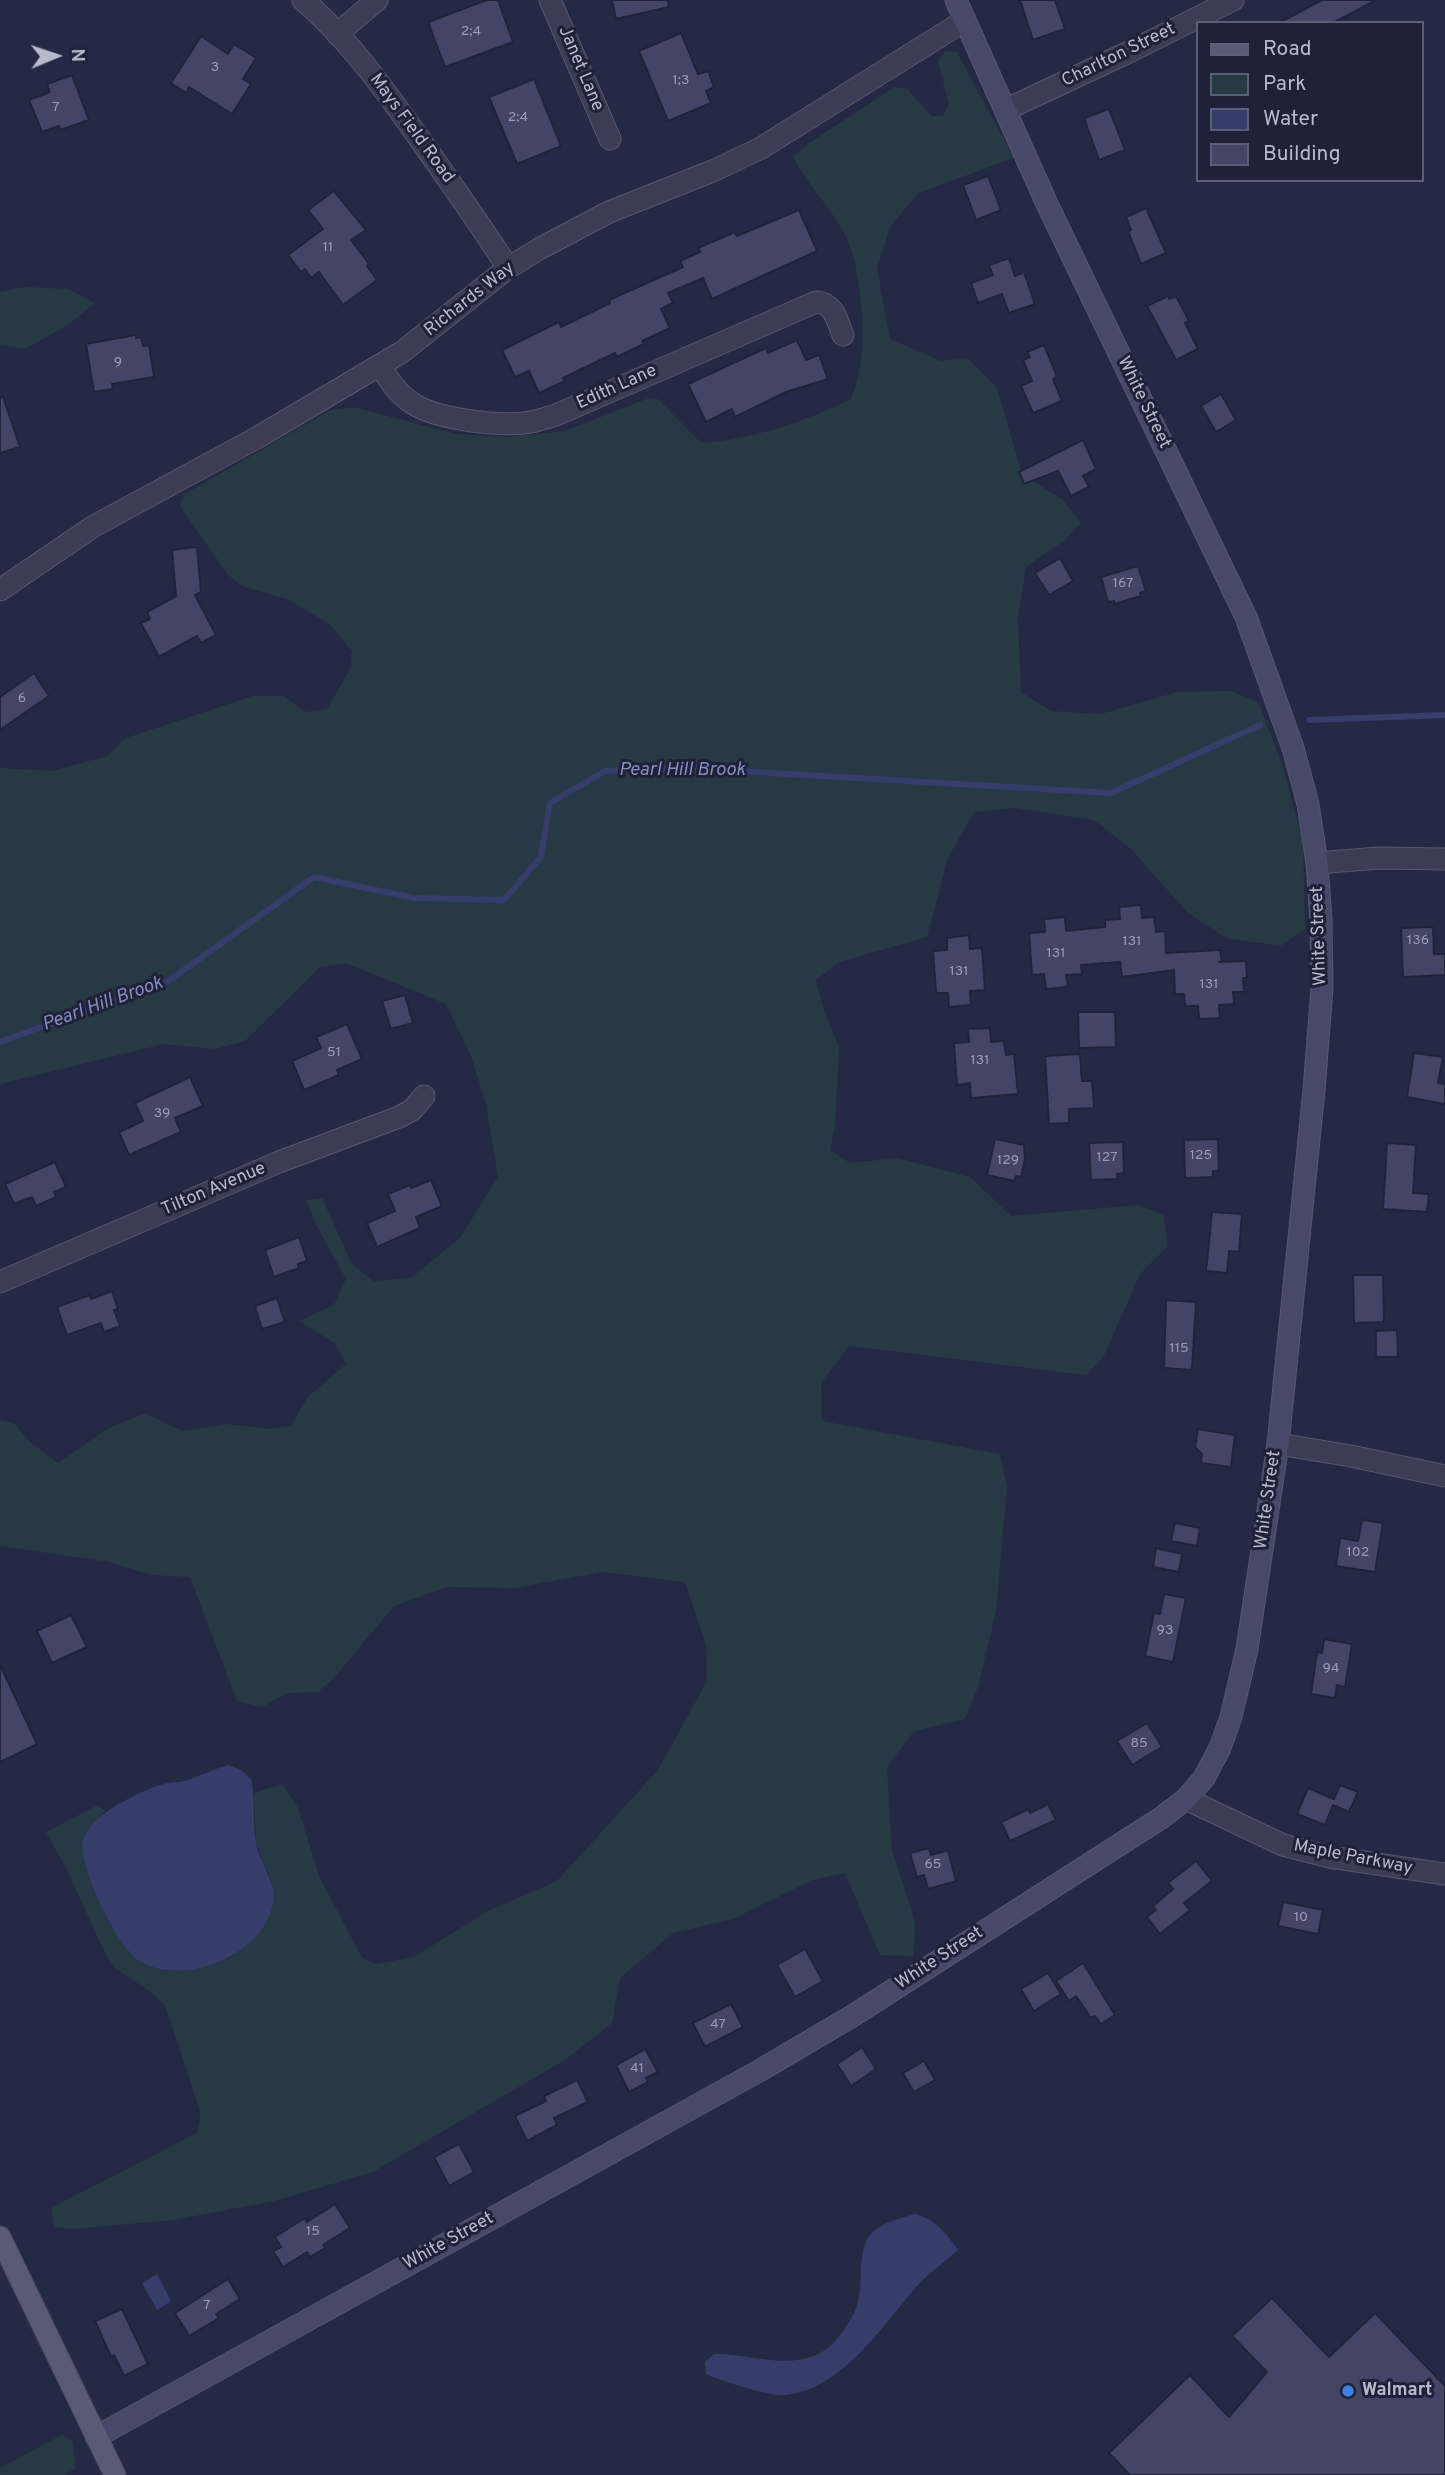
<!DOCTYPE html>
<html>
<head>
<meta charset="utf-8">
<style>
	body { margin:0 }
	#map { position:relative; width:1445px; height:2475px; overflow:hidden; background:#252a44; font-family:Overpass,sans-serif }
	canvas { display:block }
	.legend { position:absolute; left:1196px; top:21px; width:228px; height:161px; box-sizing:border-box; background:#1e2239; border:2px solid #5b5e74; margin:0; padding:9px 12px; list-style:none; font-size:21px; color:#b7b9cd }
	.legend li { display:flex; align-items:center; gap:14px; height:35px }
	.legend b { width:35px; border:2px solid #5b5e74 }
	.north { position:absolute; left:21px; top:21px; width:70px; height:70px; -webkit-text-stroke:5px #1e2239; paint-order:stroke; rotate:88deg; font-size:19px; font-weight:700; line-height:28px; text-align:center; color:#b7b9cd }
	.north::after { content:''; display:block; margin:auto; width:24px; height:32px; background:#b7b9cd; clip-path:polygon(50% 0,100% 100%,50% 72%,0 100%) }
</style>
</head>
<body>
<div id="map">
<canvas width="1445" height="2475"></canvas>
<ul class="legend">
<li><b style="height:9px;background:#585b73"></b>Road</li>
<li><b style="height:19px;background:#273945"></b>Park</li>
<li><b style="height:19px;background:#363d6a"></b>Water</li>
<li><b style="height:19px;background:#424664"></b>Building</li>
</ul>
<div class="north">N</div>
</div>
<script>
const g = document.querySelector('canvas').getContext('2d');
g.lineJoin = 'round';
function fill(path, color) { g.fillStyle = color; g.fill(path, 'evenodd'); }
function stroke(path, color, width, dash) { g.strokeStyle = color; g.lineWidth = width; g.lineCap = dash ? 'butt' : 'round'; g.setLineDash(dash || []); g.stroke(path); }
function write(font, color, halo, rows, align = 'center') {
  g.font = font + ' Overpass,sans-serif'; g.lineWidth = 6; g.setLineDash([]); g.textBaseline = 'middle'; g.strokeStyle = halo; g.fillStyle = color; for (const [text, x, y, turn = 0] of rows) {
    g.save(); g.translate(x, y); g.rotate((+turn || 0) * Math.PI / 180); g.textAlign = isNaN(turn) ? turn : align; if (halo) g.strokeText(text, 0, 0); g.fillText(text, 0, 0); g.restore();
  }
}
fill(new Path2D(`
	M945,51L957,52L1014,158L918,193L890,227L877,268L890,339L941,361L967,358L997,388L1022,474L1063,500L1081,523L1065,540L1026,567L1018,617L1021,692L1051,711L1101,714L1177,692L1231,691L1259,703L1283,768L1303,842L1305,929L1280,946L1226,938L1188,913L1131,849L1094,820L1015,808L974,812L948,858L927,937L839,962L816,980L824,1011L839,1047L835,1127L830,1150L850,1163L897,1158L970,1177L1011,1216L1138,1205L1163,1215L1168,1246L1140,1274L1103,1358L1086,1375L849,1346L821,1383L822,1421L1000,1454L1007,1487L996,1611L978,1687L965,1719L914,1731L887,1767L892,1850L915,1921L914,1956L880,1955L845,1873L812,1880L733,1919L673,1933L620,1978L612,2023L565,2060L373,2172L274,2201L174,2220L73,2229L54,2227L51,2208L197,2133L200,2120L199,2108L165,2005L152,1993L115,1968L104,1951L68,1872L46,1832L96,1806L106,1810L90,1827L130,1953L142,1962L167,1971L230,1958L259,1933L271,1880L256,1843L254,1793L282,1784L298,1808L319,1876L362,1958L376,1964L414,1957L488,1911L557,1881L658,1770L707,1681L706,1645L685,1582L602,1572L515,1588L447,1587L394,1606L333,1679L318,1692L287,1693L262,1707L237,1701L190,1577L151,1575L110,1562L0,1546V1420L14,1423L30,1442L58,1463L107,1429L145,1413L182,1431L227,1424L271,1429L291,1426L307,1398L346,1364L335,1343L299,1321L334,1305L346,1279L315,1223L306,1200L322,1198L352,1264L373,1281L411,1278L460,1238L498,1177L486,1104L471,1056L446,1004L346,963L320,967L245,1041L215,1049L164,1044L0,1084V768L52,771L107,756L126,738L253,696H284L305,712L327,709L350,669L352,651L331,625L287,599L242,586L228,575L180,506L183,495L331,410L353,407L456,434L507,437L565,431L649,398L658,399L701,443C750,440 807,421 851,399C853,392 856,385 858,378C867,341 862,261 842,229C827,204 807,183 793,157L808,144L894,87L907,89L931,116H943L949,104L938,61Z
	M25,287L68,289L95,303L68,325L25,349L0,345V292Z
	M62,2435L73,2441L76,2468L64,2475H0V2468Z`), '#273945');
fill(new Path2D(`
	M228,1765L241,1770L251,1779C256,1800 252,1822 256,1843C260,1864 279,1885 272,1908C259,1957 184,1986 141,1962C118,1949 78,1867 83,1841C84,1837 88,1830 90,1827C104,1809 145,1788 168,1783C174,1782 182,1782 188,1780C202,1775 214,1769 228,1765Z
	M915,2214C935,2219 946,2233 958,2250C944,2262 929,2273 917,2286C883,2325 841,2391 784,2395C768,2396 722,2381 706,2374L705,2362L714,2354C747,2353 783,2369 816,2355C826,2351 834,2343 840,2335C848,2324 855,2314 858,2302C864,2280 855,2246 875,2230C887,2221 902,2218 915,2214Z
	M157,2274L171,2301L157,2310L142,2283Z`), '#363d6a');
stroke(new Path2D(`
	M1310,720L1445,715
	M0,1042L167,982L314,877L414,898L504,900L541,857L550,803L605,771L686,768L1111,793L1260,725`), '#363d6a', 6);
const building = new Path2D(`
	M487,0H498L513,42L445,67L428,22Z
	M612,0H668L669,7L616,19Z
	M1020,0H1055L1065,29L1033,40Z
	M1322,0H1376L1333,23H1279Z
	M681,33L698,74L708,71L714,87L706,91L711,103L668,121L639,51Z
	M201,36L228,54L234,44L256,58L243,79L251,84L232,114L189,87L186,93L171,83Z
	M72,75L89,120L60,130L59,126L42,132L29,100L50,92L47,84Z
	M534,79L561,146L517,164L489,97Z
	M1109,109L1125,150L1099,160L1084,118Z
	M988,176L1001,210L976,220L963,185Z
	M334,191L366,230L351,240L369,264L367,266L377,280L343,305L319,272L311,278L305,269L301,272L288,255L323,229L308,210Z
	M1146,208L1166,253L1141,264L1128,231L1131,230L1126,217Z
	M799,210L817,251L712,299L703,278L668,293L673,303L661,309L670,328L642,341L644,344L617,357L615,353L563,378L565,381L539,393L529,371L515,377L502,350L559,322L561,327L610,303L609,300L683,267L680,261L700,252L698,248L735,232L737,236Z
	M1009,258L1015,276L1024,272L1035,304L1009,313L1002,294L978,303L971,283L993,275L989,265Z
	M1168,296L1169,299L1176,296L1189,321L1185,323L1198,349L1176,360L1147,306Z
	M136,335V338L141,337L143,346L149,345L154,377L112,384L113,389L94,392L86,344Z
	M797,340L806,360L819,355L828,379L786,392L735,417L732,409L706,422L688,384L766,348L768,353Z
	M1044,345L1056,374V377L1053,379L1062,401L1033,413L1021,386L1032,381L1023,360L1030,357L1027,352Z
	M1221,394L1236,420L1216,432L1201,406Z
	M3,397L20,447L0,453V398Z
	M1083,440L1096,469L1083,476L1089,487L1071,496L1058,471L1024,484L1019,472Z
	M197,547L201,592L195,595L216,635L201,643L197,636L159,657L141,623L150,619L147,612L176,596L172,550Z
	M1060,558L1073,581L1049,595L1035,573Z
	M1138,566L1146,591L1140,593L1141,596L1124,601L1115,604L1114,601L1108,602L1101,577Z
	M34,673L49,696L0,730V697Z
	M1141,905L1142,918L1154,917L1156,932L1165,931L1166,953L1220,950L1222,962H1219L1246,961L1247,978H1243L1244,992H1233L1234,1004L1219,1005L1220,1018L1199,1019L1198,1006H1185L1184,994H1175L1174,970L1122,977L1120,962L1081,965L1082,974L1066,975L1068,987L1046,989L1044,974L1032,975L1029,933L1045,932L1044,919L1065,917L1066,931L1105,927V920L1120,919L1119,907Z
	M1433,927L1434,954H1445V975L1403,977L1401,928Z
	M969,935L970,949L982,948L985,990L970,991L971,1005L949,1007L948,993H936L933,951L947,950V938Z
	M405,995L413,1023L391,1029L382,1001Z
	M1078,1012H1115L1116,1047L1079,1048Z
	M347,1024L362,1059L337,1070L339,1075L304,1090L292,1061L321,1048L316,1037Z
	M990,1028L991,1042L1004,1041L1006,1055L1014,1054L1018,1094L971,1098L970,1083L957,1085L954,1043L969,1042L968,1029Z
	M1414,1053L1443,1057L1438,1083L1445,1084V1104L1407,1097Z
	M1080,1054L1082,1081H1092L1094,1108L1069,1109V1123L1049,1124L1045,1056Z
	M190,1077L203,1106L175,1118L181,1132L129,1155L119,1132L143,1121L135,1103Z
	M995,1139L1024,1145L1025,1159L1021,1177L1016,1176L1014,1181L987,1175Z
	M1218,1139L1219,1171H1213V1177L1185,1178L1184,1140Z
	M1123,1142L1124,1173L1117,1174L1118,1179L1091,1180L1089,1143Z
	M1387,1143L1416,1145L1413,1193L1429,1194L1427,1212L1383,1209Z
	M55,1162L66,1187L54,1192L56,1197L36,1206L32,1197L14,1204L5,1184Z
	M431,1180L442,1206L416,1217L420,1228L377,1247L367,1223L395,1211L388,1194L410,1185L411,1188Z
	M1212,1212L1242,1214L1239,1252L1229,1251L1227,1273L1206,1271Z
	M299,1237L307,1261L298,1264L299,1268L274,1277L265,1250Z
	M1353,1275H1383L1384,1322L1354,1323Z
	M112,1291L118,1309L114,1310L120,1326L104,1332L101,1323L67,1335L57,1307L90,1295L91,1299Z
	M277,1298L285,1322L262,1329L255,1306Z
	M1166,1300L1196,1302L1192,1370L1164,1368Z
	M1397,1330L1398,1357H1376V1331Z
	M1198,1429L1235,1435L1231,1467L1201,1463L1202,1454L1195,1447Z
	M1362,1520L1383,1523L1375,1572L1336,1566L1340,1538L1358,1541Z
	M1175,1523L1200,1528L1197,1546L1171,1541Z
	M1156,1548L1182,1554L1179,1572L1153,1567Z
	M1164,1594L1186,1598L1173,1662L1145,1656L1154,1613L1160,1614Z
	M71,1615L87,1647L52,1663L37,1631Z
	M1324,1639L1352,1644L1345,1687L1337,1685L1335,1698L1311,1694L1317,1652L1322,1653Z
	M0,1665L37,1744L0,1762Z
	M1147,1723L1162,1747L1132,1765L1117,1741Z
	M1340,1785L1358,1792L1349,1812L1333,1805L1325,1825L1297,1814L1308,1788L1334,1799Z
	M1048,1804L1056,1820L1010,1841L1001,1822L1029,1809L1030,1813Z
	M929,1848L931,1855L948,1850L956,1881L928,1889L924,1875L917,1877L910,1853Z
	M1196,1861L1212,1881L1184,1903L1190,1910L1160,1934L1147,1917L1156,1910L1153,1906L1173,1889L1168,1883Z
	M1283,1902L1323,1910L1318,1934L1278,1926Z
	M805,1949L823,1981L795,1997L777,1965Z
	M1083,1963L1115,2015L1101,2024L1095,2016L1091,2018L1076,1996L1069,2001L1056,1981Z
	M1048,1973L1061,1994L1034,2011L1021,1989Z
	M731,2004L743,2027L705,2047L693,2023Z
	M862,2047L876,2069L851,2086L837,2064Z
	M645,2049L658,2072L646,2078L648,2082L629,2092L616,2065Z
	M924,2061L935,2080L914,2092L903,2073Z
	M577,2080L588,2102L554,2118L557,2125L527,2141L515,2116L546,2101L544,2096Z
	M459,2144L474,2172L449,2186L434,2157Z
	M335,2204L350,2228L323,2245L325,2248L310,2257L307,2252L283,2267L273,2251L281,2247L275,2237L305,2218L307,2222Z
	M228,2279L240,2299L216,2314L219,2318L189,2336L175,2313Z
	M1272,2298L1329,2357L1375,2313L1445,2386V2475H1130L1109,2453L1190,2375L1229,2417L1267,2372L1232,2336Z
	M122,2309L148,2364L124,2376L114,2355L111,2357L95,2321Z`);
fill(building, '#424664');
stroke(building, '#20243b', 2);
const street = new Path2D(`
	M303,0C352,42 389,96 426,148C454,188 482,227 508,268
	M550,0L610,139
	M337,34L377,0
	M1005,110L1131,51L1233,0
	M380,366C389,380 398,394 412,403C435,419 496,426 524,423C535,422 545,418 556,415L816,302C834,303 837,320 843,335
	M0,590L94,526L260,436L402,352L508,268L539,249L609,212L715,170L761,148L964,21
	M1317,863L1379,858L1445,859
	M0,1282L279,1162L399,1117L412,1110L424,1096
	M1278,1444L1351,1456L1445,1476
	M1186,1799L1283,1845L1330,1857L1445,1874`);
const secondary = new Path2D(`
	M96,2437L759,2071L854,2015L1161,1818L1186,1799L1204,1778L1220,1748L1231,1717L1247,1649L1278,1444L1314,1090L1322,988L1321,920L1317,863L1308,804L1293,748L1246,617L1047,204L956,0`);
const primary = new Path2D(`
	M0,2237L115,2475`);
stroke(street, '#55586d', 23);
stroke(secondary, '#55586d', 23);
stroke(primary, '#43465c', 23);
stroke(street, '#3a3d53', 21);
stroke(secondary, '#474a66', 21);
stroke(primary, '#585b73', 21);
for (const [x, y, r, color] of [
	[1348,2391,7,"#3f7fe0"]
]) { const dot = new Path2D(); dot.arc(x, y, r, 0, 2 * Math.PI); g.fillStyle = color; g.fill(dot); stroke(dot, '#1e2239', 2.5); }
write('14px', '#9a9cb3', null, [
	["2;4",471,32],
	["3",215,68],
	["1;3",681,81],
	["7",56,108],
	["2;4",518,118],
	["11",328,248],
	["9",118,363],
	["167",1123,584],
	["6",22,699],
	["136",1418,941],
	["131",1132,942],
	["131",1056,954],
	["131",959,972],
	["131",1209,985],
	["51",334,1053],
	["131",980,1061],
	["39",162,1114],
	["125",1201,1156],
	["127",1107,1158],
	["129",1008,1161],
	["115",1179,1349],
	["102",1358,1553],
	["93",1165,1631],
	["94",1331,1669],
	["85",1139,1744],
	["65",933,1865],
	["10",1301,1918],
	["47",718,2025],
	["41",637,2069],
	["15",313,2232],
	["7",207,2306]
]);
write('18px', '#b7b9cd', '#1e2239', [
	["Charlton Street",1119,56,-26],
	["Janet Lane",580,69,67],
	["Mays Field Road",411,129,54],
	["Richards Way",470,300,-38],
	["Edith Lane",617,388,-24],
	["White Street",1143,403,64],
	["White Street",1320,936,-92],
	["Tilton Avenue",214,1190,-23],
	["White Street",1269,1500,-82],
	["Maple Parkway",1353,1858,11],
	["White Street",940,1959,-33],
	["White Street",449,2242,-29]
]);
write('bold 18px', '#b7b9cd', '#1e2239', [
	["Walmart",1362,2391]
], 'left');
write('italic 19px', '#848cba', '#1e2239', [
	["Pearl Hill Brook",682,771],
	["Pearl Hill Brook",103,1005,-20]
]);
</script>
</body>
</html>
